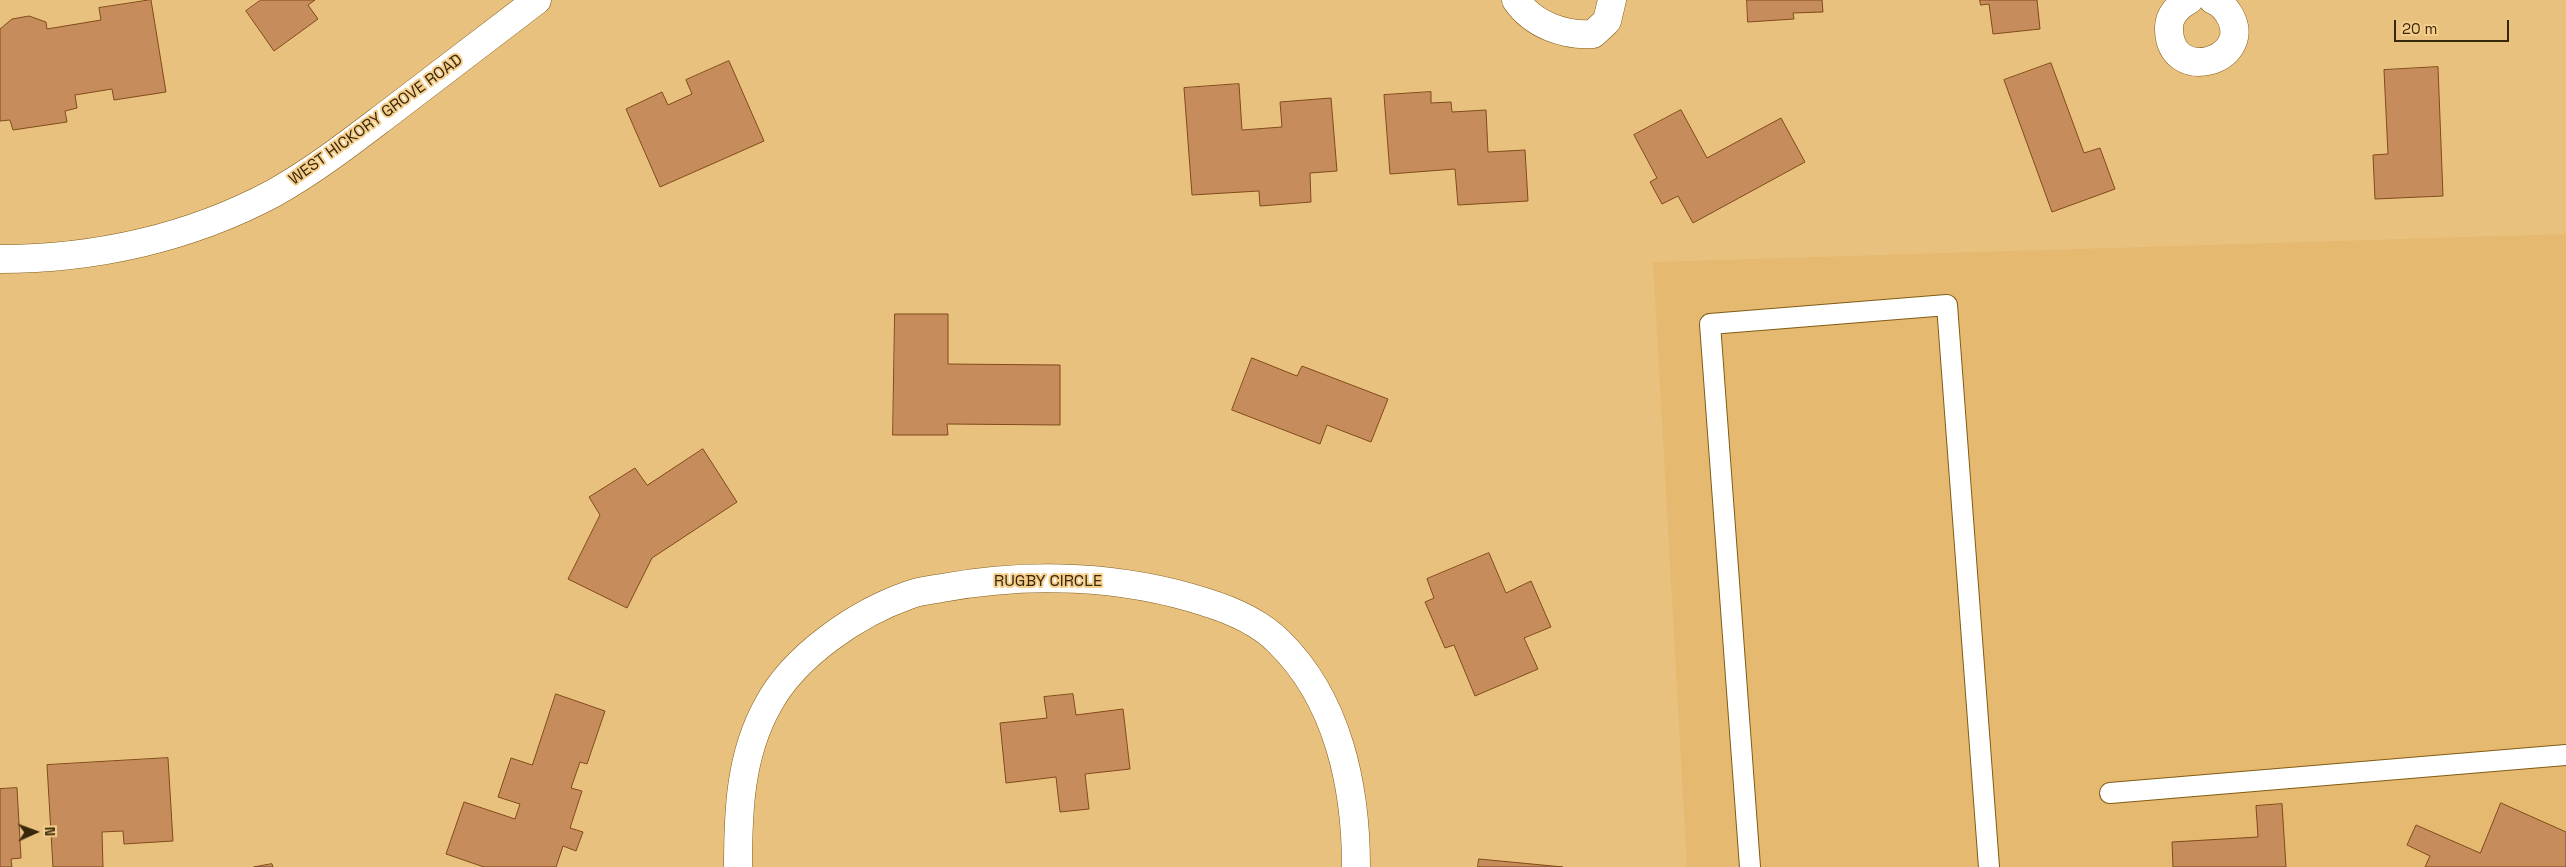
<!DOCTYPE html>
<html>
<head>
<meta charset="utf-8">
<style>
	body { margin:0 }
	#map { position:relative; width:2566px; height:867px; overflow:hidden; background:#e9c17f; font-family:"Space Grotesk",sans-serif }
	canvas { display:block }
	.north { position:absolute; left:10px; top:807px; width:50px; height:50px; -webkit-text-stroke:4px #f6ce8c; paint-order:stroke; rotate:88deg; font-size:14px; font-weight:700; line-height:20px; text-align:center; color:#37270b }
	.north::after { content:''; display:block; margin:auto; width:18px; height:22px; background:#37270b; clip-path:polygon(50% 0,100% 100%,50% 72%,0 100%) }
	.scale { position:absolute; left:2394px; top:20px; width:115px; height:22px; box-sizing:border-box; border:2px solid #37270b; border-top:0; padding-left:6px; font-size:15px; line-height:18px; white-space:nowrap; color:#37270b; -webkit-text-stroke:4px #f6ce8c; paint-order:stroke }
</style>
</head>
<body>
<div id="map">
<canvas width="2566" height="867"></canvas>
<div class="north">N</div>
<div class="scale">20 m</div>
</div>
<script>
const g = document.querySelector('canvas').getContext('2d');
g.lineJoin = 'round';
function fill(path, color) { g.fillStyle = color; g.fill(path, 'evenodd'); }
function stroke(path, color, width, dash) { g.strokeStyle = color; g.lineWidth = width; g.lineCap = dash ? 'butt' : 'round'; g.setLineDash(dash || []); g.stroke(path); }
function write(font, color, halo, rows, align = 'center') {
  g.font = font + ' "Space Grotesk",sans-serif'; g.lineWidth = 4; g.setLineDash([]); g.textBaseline = 'middle'; g.strokeStyle = halo; g.fillStyle = color; for (const [text, x, y, turn = 0] of rows) {
    g.save(); g.translate(x, y); g.rotate((+turn || 0) * Math.PI / 180); g.textAlign = isNaN(turn) ? turn : align; if (halo) g.strokeText(text, 0, 0); g.fillText(text, 0, 0); g.restore();
  }
}
fill(new Path2D(`
	M2566,234V867H1687L1653,262Z`), '#e5b96f');
const building = new Path2D(`
	M151,0L166,92L114,100L112,89L75,95L77,108L65,111L67,122L13,130L10,120L0,121V29L12,19L29,16L46,22L47,29L101,20L99,8Z
	M261,0H315L308,5L318,19L274,51L246,11Z
	M1747,0H1822L1823,12L1793,13L1794,19L1748,22Z
	M1980,0H2037L2040,29L1993,34L1989,4L1981,5Z
	M729,61L764,141L660,187L626,109L662,92L668,105L692,94L686,80Z
	M2051,63L2084,153L2100,148L2115,189L2052,212L2004,80Z
	M2438,67L2443,196L2375,199L2373,155L2388,154L2384,70Z
	M1239,84L1242,130L1282,127L1280,102L1331,98L1337,171L1310,173L1311,202L1260,206L1259,191L1192,195L1184,88Z
	M1431,92V103L1451,102L1452,112L1486,110L1488,152L1525,150L1528,201L1458,205L1455,169L1390,174L1384,95Z
	M1681,110L1707,158L1781,118L1805,162L1693,223L1678,196L1662,204L1650,182L1657,178L1634,135Z
	M895,314H948V364L1060,365V425L947,424L948,435H893Z
	M1252,358L1297,376L1302,366L1388,399L1371,442L1327,425L1320,444L1232,410Z
	M703,449L737,502L652,558L627,608L568,579L600,515L589,497L635,468L647,485Z
	M1489,553L1506,593L1531,581L1551,627L1524,638L1538,669L1475,696L1454,645L1445,648L1425,602L1434,598L1427,579Z
	M556,694L605,711L587,764L580,762L571,788L582,791L570,828L583,832L576,851L563,846L556,867H484L446,854L464,802L515,819L520,804L498,797L511,758L532,765Z
	M1073,694L1076,715L1123,709L1130,769L1085,774L1089,809L1060,812L1056,777L1006,783L1000,723L1047,718L1044,697Z
	M168,758L173,841L124,844L123,831L102,832L103,867H53L47,765Z
	M17,788L21,858L11,859L12,867H0V789Z
	M2501,803L2566,832V867H2425L2430,856L2407,845L2416,825L2480,853Z
	M2282,804L2286,867H2173L2172,842L2258,837L2256,806Z
	M1479,859L1563,867H1478Z
	M272,864L273,867H254Z`);
fill(building, '#c68c5c');
stroke(building, '#804b19', 1);
const lane = new Path2D(`
	M2110,793L2566,755
	M1750,867L1710,324L1947,305L1989,867`);
const street = new Path2D(`
	M1516,0C1533,25 1565,36 1593,34L1607,21L1612,0
	M2189,0C2178,6 2168,16 2169,30C2171,85 2252,61 2231,18C2227,10 2221,3 2213,0
	M0,259C95,259 190,238 274,193C315,170 352,141 389,113C438,75 488,38 537,0
	M738,867C738,811 740,755 768,705C794,656 857,613 909,595C919,591 931,590 942,588C1029,572 1121,575 1205,602C1231,610 1258,621 1278,641C1338,699 1356,786 1356,867`);
stroke(lane, '#805c15', 22);
stroke(street, '#805c15', 29);
stroke(lane, '#fff', 20);
stroke(street, '#fff', 28);
write('16px', '#37270b', '#f6ce8c', [
	["WEST HICKORY GROVE ROAD",376,120,-36],
	["RUGBY CIRCLE",1048,582]
]);
</script>
</body>
</html>
